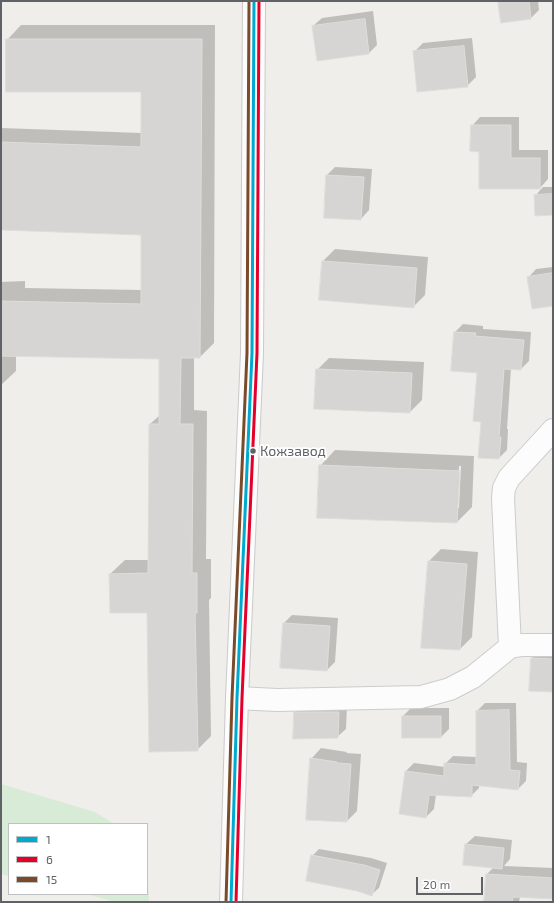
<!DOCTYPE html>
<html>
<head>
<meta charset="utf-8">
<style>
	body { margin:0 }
	#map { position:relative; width:554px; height:903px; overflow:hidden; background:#efeeea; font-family:"Exo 2",sans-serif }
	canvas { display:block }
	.frame { position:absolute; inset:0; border:2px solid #5f6368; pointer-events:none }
	.legend { position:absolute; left:8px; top:823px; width:140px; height:72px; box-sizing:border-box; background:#fff; border:1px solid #bfc1c3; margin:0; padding:5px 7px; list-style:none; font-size:12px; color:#5f6368 }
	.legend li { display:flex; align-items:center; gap:8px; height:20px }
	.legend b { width:20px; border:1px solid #bfc1c3 }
	.scale { position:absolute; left:416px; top:877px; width:67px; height:18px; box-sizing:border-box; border:2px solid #5f6368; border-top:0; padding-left:5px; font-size:12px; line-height:14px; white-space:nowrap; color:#5f6368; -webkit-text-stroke:3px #fff; paint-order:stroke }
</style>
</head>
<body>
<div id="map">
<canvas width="554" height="903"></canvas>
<div class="frame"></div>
<ul class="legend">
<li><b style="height:5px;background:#00a9ce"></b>1</li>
<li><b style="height:5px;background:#e4002b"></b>6</li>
<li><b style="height:5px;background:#7a4b2a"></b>15</li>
</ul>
<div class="scale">20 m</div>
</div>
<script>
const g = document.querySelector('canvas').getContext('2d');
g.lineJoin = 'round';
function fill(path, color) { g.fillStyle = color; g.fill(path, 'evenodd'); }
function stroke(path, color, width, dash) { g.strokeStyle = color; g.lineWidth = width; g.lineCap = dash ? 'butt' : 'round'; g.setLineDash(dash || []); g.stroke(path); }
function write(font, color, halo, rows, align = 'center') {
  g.font = font + ' "Exo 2",sans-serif'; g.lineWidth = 3.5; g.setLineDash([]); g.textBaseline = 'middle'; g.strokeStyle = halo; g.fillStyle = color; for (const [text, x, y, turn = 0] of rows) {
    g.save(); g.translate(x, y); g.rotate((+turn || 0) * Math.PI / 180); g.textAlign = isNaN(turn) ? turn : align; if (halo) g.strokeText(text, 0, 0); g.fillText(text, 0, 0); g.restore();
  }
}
fill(new Path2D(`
	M1,784L95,812L114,824H9V876L1,874Z
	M147,866L149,902L112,901L86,894H147Z`), '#d8ebd6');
fill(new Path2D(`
	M499,1H538L539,10L531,18Z
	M373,11L377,45L369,53L313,26L322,18Z
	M21,25H215L214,343L200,357H194V410L207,411L206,559H211V598L209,600L211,736L197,750L148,612L110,574L125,560H149L150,424L160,415V358L16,355V371L1,385V282L25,281V288L142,290V234L1,229V128L142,133V91L7,40Z
	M472,38L476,77L467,86L414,52L423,43Z
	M480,117H519V150H548V179L540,188L472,126Z
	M335,167L372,169L369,210L361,219L327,175Z
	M543,187H553V214L535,196Z
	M335,249L428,257L425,295L413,307L323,261Z
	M553,267V305L528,278L536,269Z
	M463,324L483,326V329L531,332L529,361L521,369L511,368L507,429H508L507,450L499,458L482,421L478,372L455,332Z
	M329,358L424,362L422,400L410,412L317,370Z
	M335,450L474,456L472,507L457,522L320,466ZM459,466H461L459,508H457Z
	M441,549L478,552L472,637L460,649L422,647L429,561Z
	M292,615L338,618L335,662L327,670L284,623Z
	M540,650H553V691L530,690L532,658Z
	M485,703H516L517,762L527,763L526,781L518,789L479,785V788L471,796L436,794L434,809L426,817L406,771L414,763L445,767V764L453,756L477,757V711Z
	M304,704L347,705L346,729L337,737L295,713Z
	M411,708H449V729L441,737H403V716Z
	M321,748L347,752L346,753L361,754L357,811L347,821L311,759Z
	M475,836L512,840L510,859L504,866L553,868V898L520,897L519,902H485L487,874L494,867L466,844Z
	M319,849L371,858L387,863L379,888L372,894L312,856Z`), '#0003');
const building = new Path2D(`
	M498,1H529L531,19L501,23Z
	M365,19L369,54L317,61L312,26Z
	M6,39H202L200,358H181L180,424H193L192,573H197V613H195L198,751L149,752L147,613H110L109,574L148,573L149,424H159V359L1,356V301L141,304V235L1,230V142L141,147V92H6Z
	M464,46L468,87L417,92L413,51Z
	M471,125H511V158H540V189H479V152L470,151Z
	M326,175L364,177L361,220L324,218Z
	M553,194V215L535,216L534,195Z
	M322,261L417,268L414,308L319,300Z
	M553,273V306L532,309L527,277Z
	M454,332L476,333L475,336L524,340L521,370L504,369L499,437H501L499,459L478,458L481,422L473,421L477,373L451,371Z
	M316,369L412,373L410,413L314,409Z
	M319,465L460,471L457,523L317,518Z
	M428,561L467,564L460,650L421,648Z
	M283,623L330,626L327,671L280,668Z
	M531,658L553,659V692L529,691Z
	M509,710L510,770L520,771L518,790L472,785V797L429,795L426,818L399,814L405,771L444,776V763L476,765V711Z
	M294,712H339L338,738L293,739Z
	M402,716H441V738H402Z
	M310,758L337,762V763L351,764L347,822L306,820Z
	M465,844L504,848L502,869L463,865Z
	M311,855L364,865L380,870L372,896L357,891L306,881Z
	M486,874L553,878V899L513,897L512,902H484Z`);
fill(building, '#d6d5d3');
stroke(building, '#deddd9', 1);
const minor = new Path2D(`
	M510,647L503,498L504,488L509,478L553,430
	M237,698L277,700L421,697L450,689L473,677L510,647L522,645H553`);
const secondary = new Path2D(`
	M231,902L237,698L252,353L254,1`);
stroke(minor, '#cbcccc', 24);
stroke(secondary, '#cacacb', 24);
stroke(minor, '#fdfcfc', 22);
stroke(secondary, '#fdfcfc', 22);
stroke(new Path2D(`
	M231,902L237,698L252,353L254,1`), '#00a9ce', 3);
stroke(new Path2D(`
	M236,902L242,698L257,353L259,1`), '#e4002b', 3);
stroke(new Path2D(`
	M226,902L232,698L247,353L249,1`), '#7a4b2a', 3);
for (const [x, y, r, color] of [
	[253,451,3.5,"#5f6368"]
]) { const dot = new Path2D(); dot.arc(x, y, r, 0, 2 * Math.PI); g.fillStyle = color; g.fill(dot); stroke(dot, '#fff', 1.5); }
write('14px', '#5f6368', '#fff', [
	["Кожзавод",260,451]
], 'left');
</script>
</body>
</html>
